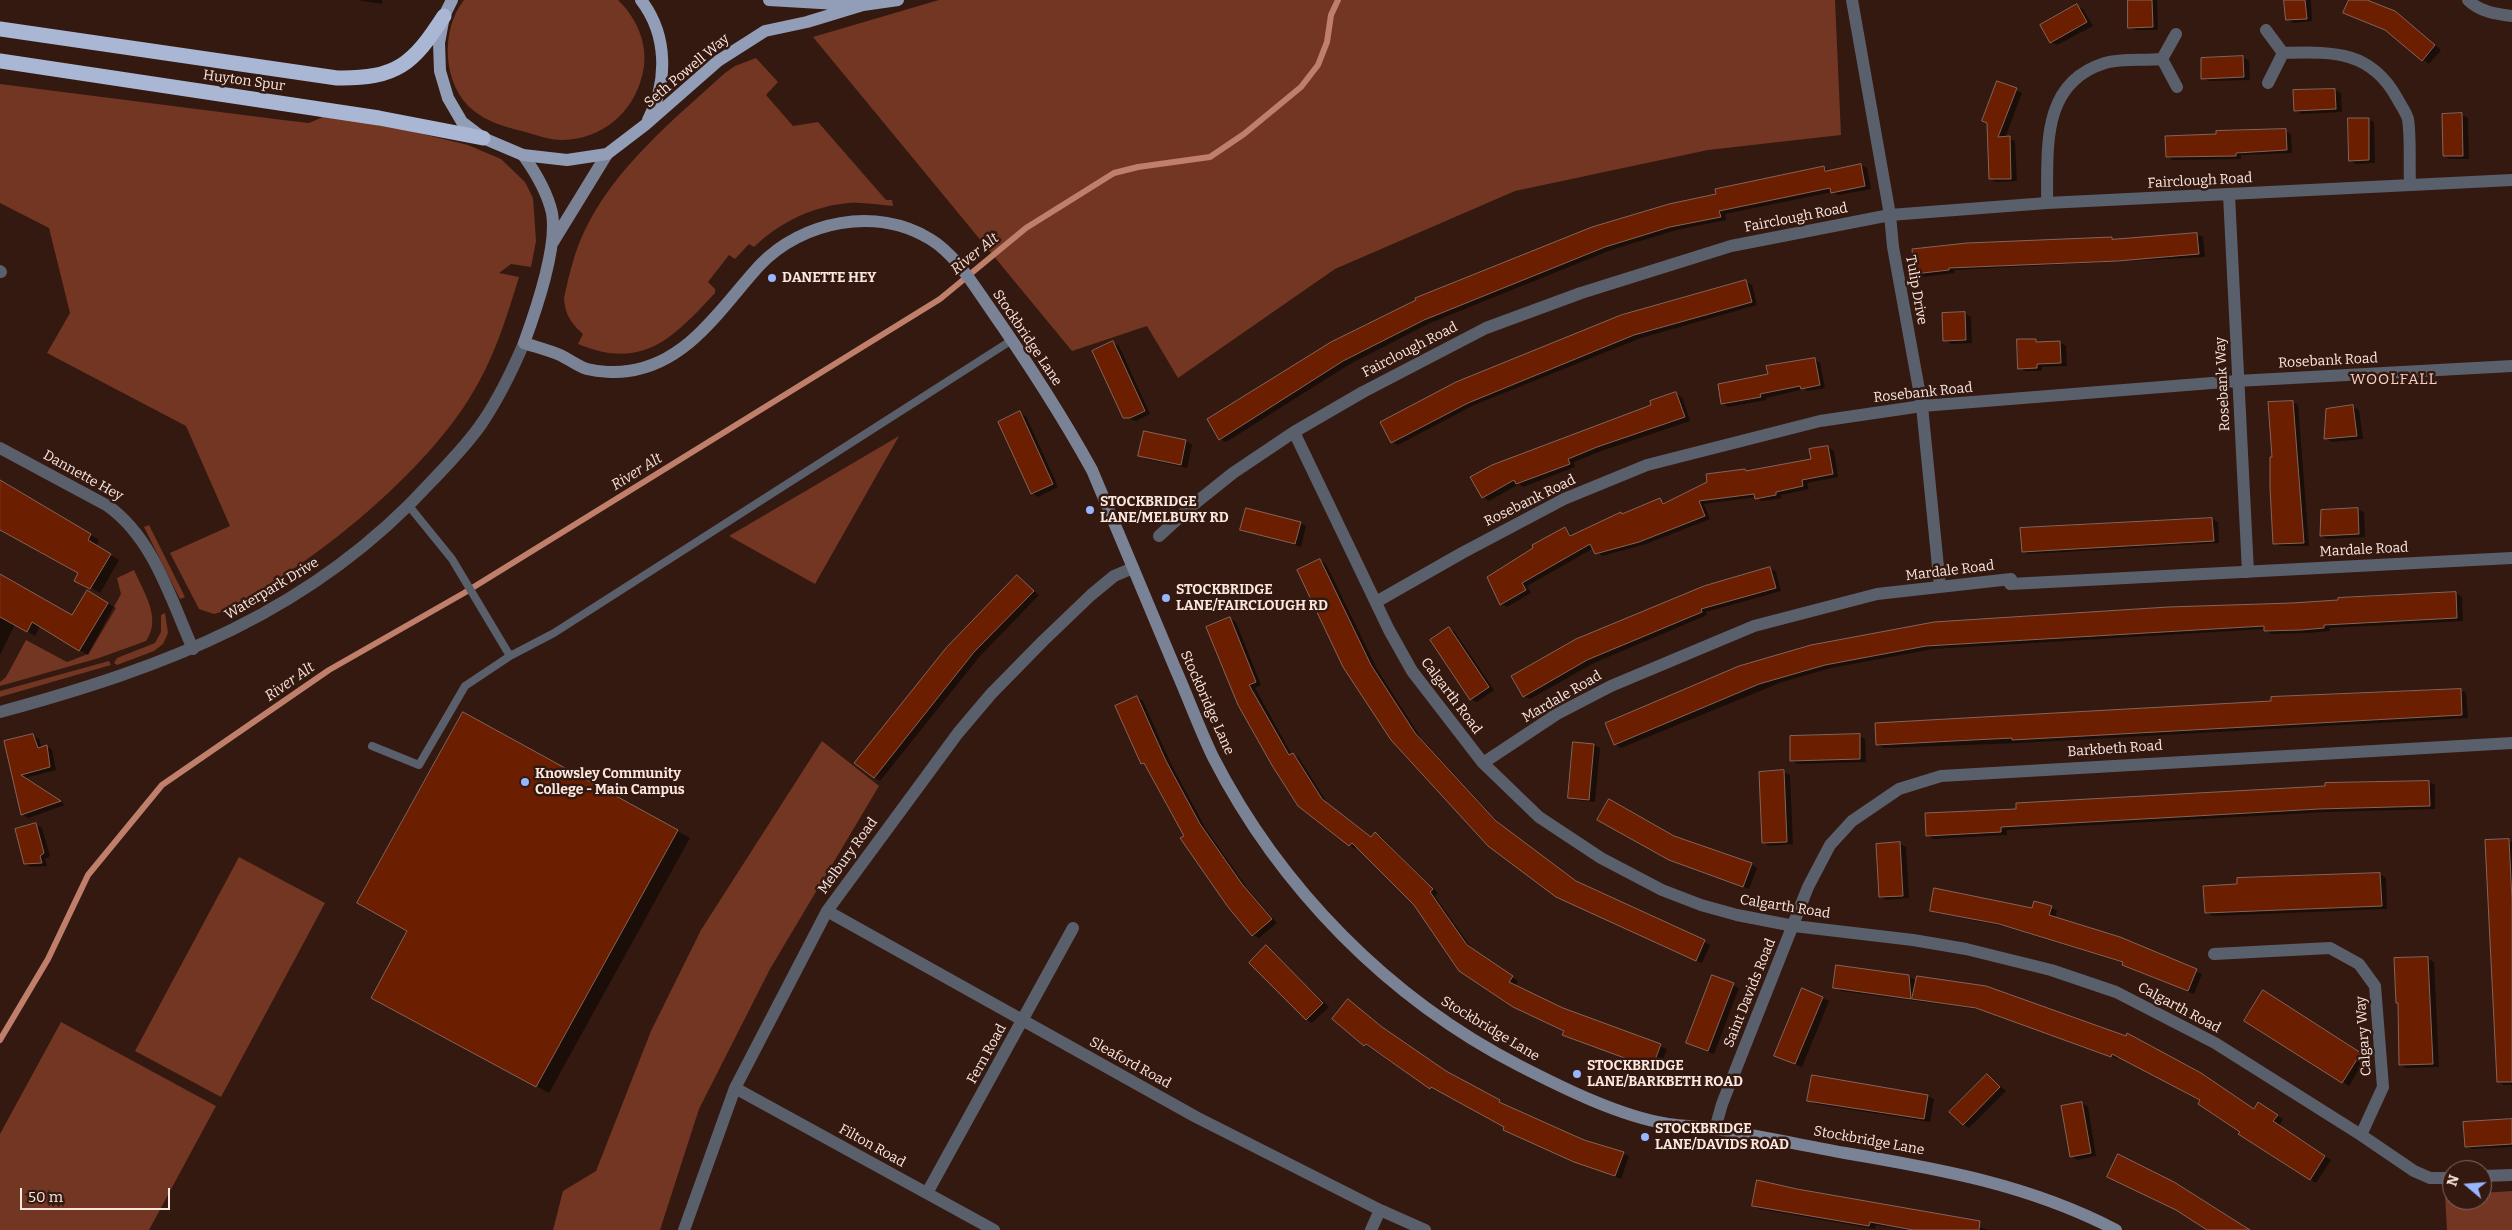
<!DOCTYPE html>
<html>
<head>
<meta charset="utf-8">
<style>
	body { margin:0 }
	#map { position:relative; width:2512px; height:1230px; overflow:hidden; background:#341910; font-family:Bitter,serif }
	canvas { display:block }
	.north { position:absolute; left:2442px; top:1160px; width:50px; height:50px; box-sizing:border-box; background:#341910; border:1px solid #836b63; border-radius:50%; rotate:288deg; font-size:14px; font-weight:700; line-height:20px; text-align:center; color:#fae7e0 }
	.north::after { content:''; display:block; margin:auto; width:18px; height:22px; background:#97b6fd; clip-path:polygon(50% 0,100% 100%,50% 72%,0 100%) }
	.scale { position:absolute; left:20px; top:1188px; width:150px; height:22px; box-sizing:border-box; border:2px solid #fae7e0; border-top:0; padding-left:6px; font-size:15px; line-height:18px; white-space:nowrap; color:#fae7e0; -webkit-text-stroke:4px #341910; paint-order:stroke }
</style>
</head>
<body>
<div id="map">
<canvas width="2512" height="1230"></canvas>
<div class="north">N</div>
<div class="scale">50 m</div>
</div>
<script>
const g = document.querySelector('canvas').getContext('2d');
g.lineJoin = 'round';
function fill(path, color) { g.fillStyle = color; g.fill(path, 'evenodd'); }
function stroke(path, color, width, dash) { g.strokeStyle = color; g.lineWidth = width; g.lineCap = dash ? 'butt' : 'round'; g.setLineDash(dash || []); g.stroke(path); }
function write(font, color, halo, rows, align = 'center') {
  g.font = font + ' Bitter,serif'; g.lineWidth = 5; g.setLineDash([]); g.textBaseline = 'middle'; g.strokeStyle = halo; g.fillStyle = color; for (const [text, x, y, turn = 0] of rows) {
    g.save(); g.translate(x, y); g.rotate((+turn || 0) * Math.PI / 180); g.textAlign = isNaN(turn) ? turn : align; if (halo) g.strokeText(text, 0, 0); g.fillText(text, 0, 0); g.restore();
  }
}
fill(new Path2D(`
	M464,0H618C638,19 650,48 642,76C633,113 602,139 563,140C549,140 536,135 522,131C505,127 488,122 474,111C442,86 440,30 464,0Z
	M939,0H1835L1841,135L1708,150L1515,191L1335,269L1178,378L1147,326L1072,351L813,37Z
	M756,58L778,82L766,95L793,126L818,122L886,200H892L893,206C878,205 864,202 849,203C813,206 780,222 754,247L749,244L735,259L729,255L708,282L715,289V293C673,338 643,371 578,344L583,334C571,323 565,315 564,298C569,276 574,253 584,232C614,168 673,120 725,73L735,66Z
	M0,84L283,120L309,123L325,116L402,129L468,145L501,159L525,182L533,198L536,241L531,267L511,264L499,273L519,277C506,320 493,361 469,399C417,481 307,569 221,612L214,614L199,609L170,553L230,526L186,426L47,353L70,313L49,228L0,203Z
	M899,436L815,584L729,536Z
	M149,525L185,597L180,599L144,527Z
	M134,570C144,593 162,618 146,641L99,658L0,686V682L6,677L26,640L67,662L88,654L121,594L117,578Z
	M165,613L168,633L163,644L154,651L117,665L114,663L117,658L155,643L161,632V615Z
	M109,661L111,665L0,697V691Z
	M822,741L879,786L770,969L699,1109L660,1230H553L563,1191L596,1171L651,1031L701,930Z
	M239,857L325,903L221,1097L135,1051Z
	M61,1022L216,1106L149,1230H0V1134Z
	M2512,1191V1230H2447L2445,1195H2452V1200H2482V1193Z`), '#723622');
fill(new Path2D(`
	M357,0H382V4Z
	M2129,0H2157L2158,30H2136L2130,27Z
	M2286,0H2311L2312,21L2293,23L2287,19Z
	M2350,0H2363L2395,13L2441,50L2429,64L2389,31L2345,13Z
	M2077,6L2083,9L2093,26L2057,45L2051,42Z
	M2243,57L2249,61L2250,80L2209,81L2202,78Z
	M2016,90L2022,93L2005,138L2015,141L2017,181L1996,182L1990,179L1988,123Z
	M2335,90L2341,93L2342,112L2301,114L2295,110L2294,91Z
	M2462,115L2468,118L2469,159H2450L2444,156Z
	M2368,119L2374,122L2375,163L2356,164L2350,160Z
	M2285,131L2291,134L2292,153L2241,155V159L2173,160L2167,156Z
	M1861,165L1867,168L1871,189L1838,195L1832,192L1725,214L1726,220L1676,230L1611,250L1430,323L1350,364L1226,442L1220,439L1208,419L1592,228L1823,167L1830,171Z
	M2197,234L2203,237L2205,257L1954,270L1955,273L1921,277L1915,273L2111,239L2115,240Z
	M1746,282L1752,285L1757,305L1641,338L1474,405L1398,445L1392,442L1382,423Z
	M1965,313L1971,317L1972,343L1951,344L1945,340Z
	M2035,340L2041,343L2060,342L2066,346L2067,366L2042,367V371H2025L2019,368Z
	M1113,343L1119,346L1150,414L1136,421L1124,417Z
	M1814,359L1820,363L1825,388L1808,391L1804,389L1766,398V400L1728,407L1722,403L1769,375Z
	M1676,393L1682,397L1690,421L1604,450L1574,462L1575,467L1523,487L1519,484L1489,501L1483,497L1472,477L1653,405Z
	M2292,402L2298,405L2309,546H2280L2274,543L2273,458Z
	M2353,407L2359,410L2363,439L2332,442L2326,438Z
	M1019,413L1026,416L1058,487L1038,497L1032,493Z
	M1144,432L1186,441L1192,445L1187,468L1146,459L1140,455Z
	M1828,447L1834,451L1838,477L1807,483L1809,489L1781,495L1782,498L1762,501L1756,497L1704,504L1710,519L1646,544L1602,556L1594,548L1527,586L1531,593L1507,607L1501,604L1565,528L1573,536L1621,513L1624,515L1660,500L1667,504L1745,470L1748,472L1812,460Z
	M3,483L99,540L96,546L119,560L100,593L77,580L80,573L0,529V488Z
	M2357,509L2364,512L2365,537L2327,539L2321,536Z
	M2212,519L2218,522L2219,543L2029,554L2023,551Z
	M1300,523L1306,526L1301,547L1242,530Z
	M1320,560L1326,564L1377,669L1421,738L1502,826L1580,884L1710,945L1702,963L1563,900L1489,846L1299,571Z
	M1770,568L1776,572L1781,591L1706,612L1707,615L1594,663L1530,699L1524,696L1513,676Z
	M0,576L73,617L88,592L116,608L88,655L40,626L35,636L15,624L0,655Z
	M1017,577L1039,595L980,656L880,781L874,777Z
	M2456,593L2462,597L2463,621L2329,628L2330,631L2308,633L2271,634L2265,629L1933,649L1831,668L1782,682L1621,748L1615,744L1811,646Z
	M1229,618L1236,622L1261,685L1255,688L1292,755L1299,758L1328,804L1372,837L1376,833L1382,837L1438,893L1435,896L1473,950L1518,981L1515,986L1562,1009L1667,1049L1659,1071L1570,1037L1414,904L1357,847L1355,849L1350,845L1239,704Z
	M1449,628L1455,632L1494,690L1477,702L1471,699Z
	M2460,690L2466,693L2468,718L2020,743L1883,748L1877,744Z
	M1137,697L1143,701L1172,766L1206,829L1248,889L1277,923L1259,938L1253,935L1186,836L1148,767L1142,763Z
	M464,714L690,838L549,1093L385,1004L409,931Z
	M33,736L39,739L42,748L47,746L52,750L56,770L25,778L65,805L28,818L22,814L5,742Z
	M1859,736L1865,739L1866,762L1797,764L1791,760Z
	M1594,745L1600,748L1595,802L1575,800L1569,797Z
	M1784,772L1790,775L1793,844L1769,846L1763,842Z
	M2429,782L2435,785V809L2326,812L2007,830V835L1933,839L1927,835L2017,810Z
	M1599,819L1751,864L1757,868L1749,889L1677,863Z
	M36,825L42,828L50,856L45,859L47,866L31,867L25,864Z
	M2508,840L2512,842V1085H2504L2498,1082Z
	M1900,844L1906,847L1909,898L1886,900L1880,896Z
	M2380,874L2386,878L2387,909L2212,916L2206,912Z
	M2051,907L2057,911L2055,919L2202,974L2194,994L2129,968L2124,963L2006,927L1937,913L1931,910Z
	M1266,947L1329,1007L1312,1023L1306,1019Z
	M2428,959L2434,962L2439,1067L2406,1068L2400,1065Z
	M1838,966L1908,976L1915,980V987L1918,977L1986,987L2127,1038L2128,1035L2208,1078L2255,1110L2259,1104L2283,1119L2279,1126L2331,1160L2316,1183L2240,1134L2241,1131L2200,1103L2202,1100L2119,1056L2118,1059L1983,1010L1841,991L1835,987Z
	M1713,977L1739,988L1714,1054L1694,1046Z
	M1803,990L1829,1001L1802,1067L1782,1059Z
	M2269,996L2366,1057L2349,1086L2245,1020Z
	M1354,1004L1388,1032L1451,1076L1505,1105L1583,1141L1629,1156L1621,1179L1582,1164L1437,1089L1436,1091L1430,1088L1365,1045Z
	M1987,1076L2006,1091L1969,1128L1963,1124Z
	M1928,1096L1934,1099L1930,1122L1815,1104L1809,1100Z
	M2082,1103L2088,1107L2096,1156L2077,1160L2071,1156Z
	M2512,1120V1147L2472,1149L2466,1146Z
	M1758,1181L1948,1217L1988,1230H1905L1876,1225L1875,1229L1759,1209L1753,1205Z`), '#0007');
stroke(new Path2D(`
	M0,1040L48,959L88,875L162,785L329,670L464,593L940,299L1026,228L1114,173L1138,167L1210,157L1244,134L1301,87L1318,65L1327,42L1331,15L1338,0`), '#bf7f6a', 6);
const building = new Path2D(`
	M2128,0H2152L2153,27L2128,28Z
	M2284,0H2305L2307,19L2286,20Z
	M2349,0H2367L2395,11L2435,45L2422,61L2385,30L2343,13Z
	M2077,4L2087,22L2050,43L2040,25Z
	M2243,56L2244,77L2201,79V58Z
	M1997,81L2017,88L1998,137L2010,136L2011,179H1989L1987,123L1982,121Z
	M2335,89L2336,109L2294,111L2293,90Z
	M2462,113L2463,156H2443L2442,114Z
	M2348,118H2369V160L2349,161Z
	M2286,129L2287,150L2236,153V156L2166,157L2165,136L2216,134V131Z
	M1861,164L1865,186L1831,193L1830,188L1719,211L1721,217L1670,227L1605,247L1424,320L1343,361L1219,440L1207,419L1331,342L1416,300L1415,298L1592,227L1669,204L1716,194L1715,189L1824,166L1825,171Z
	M2197,233L2199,254L2118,261L1949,268V270L1914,274L1912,249L1967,243L2112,237V239Z
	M1746,280L1752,302L1634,335L1468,403L1391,443L1380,422L1456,382L1621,315Z
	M1965,312L1966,340L1943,341L1942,313Z
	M2017,339H2036V342L2060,341L2061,363L2037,364V368L2018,369Z
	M1113,341L1145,411L1130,418H1123L1092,351Z
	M1815,358L1820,385L1801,389L1800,386L1760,394L1761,397L1721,404L1718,384L1768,374L1766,366Z
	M1676,392L1685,417L1597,447L1568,459L1570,464L1516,484L1514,480L1482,498L1470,477L1492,465L1651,405L1650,401Z
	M2293,401L2304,543L2273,544L2270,488V457H2272L2268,402Z
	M2353,405L2357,436L2324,439L2326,409Z
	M1020,411L1053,484L1031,494L998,422Z
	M1144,431L1186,440L1181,465L1138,456Z
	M1828,446L1833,474L1802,480L1803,486L1776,492V495L1755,499L1754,494L1699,501L1705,516L1639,542L1595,554L1590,544L1522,583L1526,590L1500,605L1487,577L1533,548L1532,545L1565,527L1570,536L1621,512L1622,514L1660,498L1663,504L1707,482L1706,474L1745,469L1746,471L1811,459L1809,449Z
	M0,480L91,534L88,540L111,554L90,589L74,581L78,573L0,530Z
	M1246,508L1301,522L1295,544L1240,530Z
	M2358,508L2359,534L2320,536L2321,510Z
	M2212,518L2214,541L2022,552L2020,528Z
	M1320,559L1371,665L1415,733L1496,821L1576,881L1705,940L1696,961L1556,897L1488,846L1391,740L1343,667L1297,570Z
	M1770,567L1776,588L1701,609L1702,612L1587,660L1523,697L1511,676L1576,639L1704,586Z
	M0,574L72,615L87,590L108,603L79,651L32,622L27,632L0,617Z
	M1017,575L1034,591L974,652L874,778L854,763L946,648Z
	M2456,592L2457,618L2324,625V628L2301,630L2264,631V626L1926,646L1825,665L1759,684L1614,745L1605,723L1739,666L1811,645L1934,622L2168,607L2292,603L2338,600V598Z
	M1230,617L1256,682L1249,685L1289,755L1293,753L1322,799L1371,837L1375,832L1433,889L1430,892L1467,945L1513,976L1509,982L1563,1008L1661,1044L1652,1068L1562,1035L1564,1031L1513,1007L1459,971L1414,905L1352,843L1349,846L1298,806L1273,767L1238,705L1206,627Z
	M1449,627L1489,687L1470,700L1430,640Z
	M2461,689L2462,715L2012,740V738L1876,745L1875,723L2271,701V697Z
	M1137,696L1166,761L1200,824L1242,884L1272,919L1252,936L1228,907L1180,838L1184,836L1144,763L1141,764L1115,706Z
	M463,712L678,830L536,1087L371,998L407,931L357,903Z
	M33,734L38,748L47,745L50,767L21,775L61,801L21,815L4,741Z
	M1860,734V759L1790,761V736Z
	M1573,742L1594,744L1589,800L1568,798Z
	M1784,770L1787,842L1762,843L1759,772Z
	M2429,781L2430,806L2319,809L2001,827V832L1926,836L1925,813L2016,809V803L2325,786V783Z
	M1609,799L1674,836L1752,863L1743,887L1669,860L1597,820Z
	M36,823L44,853L40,856L42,863L24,864L15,829Z
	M2509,839L2512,900V1082H2497L2485,840Z
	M1900,842L1903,896L1879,897L1876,844Z
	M2380,873L2382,906L2205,913L2203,886L2237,884V878Z
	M1934,888L2032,908L2034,901L2052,906L2049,915L2120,937L2197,969L2188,991L2122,965L2123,962L1999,924L1930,911Z
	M1266,945L1323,1003L1306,1020L1249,963Z
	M2428,957L2433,1064L2399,1065L2398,1003H2396L2394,958Z
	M1836,965L1909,975L1911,999L1833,988Z
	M1712,975L1734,983L1708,1051L1686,1043Z
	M1917,976L1986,986L2126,1036L2127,1033L2201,1073L2254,1109L2258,1102L2278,1115L2273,1121L2325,1156L2310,1180L2238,1134L2240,1132L2198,1104L2200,1100L2112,1054L2111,1057L1976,1008L1912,999Z
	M1802,988L1823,997L1795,1064L1774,1056Z
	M2263,990L2361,1053L2342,1083L2244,1021Z
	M1348,999L1382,1027L1446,1071L1500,1100L1499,1102L1584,1140L1624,1152L1615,1176L1574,1162L1503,1130L1504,1127L1431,1087L1430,1089L1366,1044L1364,1046L1332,1019Z
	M1987,1074L2000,1087L1963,1125L1949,1112Z
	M1812,1075L1928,1095L1924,1119L1807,1101Z
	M2082,1102L2091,1153L2070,1157L2061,1106Z
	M2512,1119V1144L2465,1147L2463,1122Z
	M2118,1154L2174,1182L2250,1230H2207L2176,1210L2107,1177Z
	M1757,1180L1797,1189L1980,1221L1979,1230H1913L1870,1222L1869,1226L1752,1206Z`);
fill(building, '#6c1e00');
stroke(building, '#856459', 1);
stroke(new Path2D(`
	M409,506L452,559L510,656L554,633L1012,340
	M372,746L419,765L465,686L510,656`), '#5a5f6c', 8);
stroke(new Path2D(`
	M1852,0L1890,215L1893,247L1922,406L1940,587
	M2468,0C2480,12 2496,14 2512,16
	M2266,30L2283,53L2268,83
	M2176,34L2162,59L2177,87
	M2283,53C2331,52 2370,49 2397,98C2400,104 2406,112 2408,119C2411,139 2409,163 2410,184
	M2229,195L2248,572
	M2047,203C2048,149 2040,83 2105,63C2122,58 2145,61 2162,59
	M0,271L1,272
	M1294,432L1389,630L1412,671L1483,763L1539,817L1601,858L1662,890L1701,905L1737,915L1794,926L1913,940L1966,949L2051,970L2116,992L2215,1043L2361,1135L2414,1171L2430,1178H2452
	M0,448L108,506C154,539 171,600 193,649
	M1159,536L1193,505L1233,473L1294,432L1363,392L1486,328L1581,293L1731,246L1890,215L1942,211L2047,203L2512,180
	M1376,602L1462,553L1564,499L1647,465L1820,421L1922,406L2237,381L2512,366
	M1483,763L1557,714L1611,686L1754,626L1877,594L2011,579L2010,584L2512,558
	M827,911L1196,1117L1380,1210L1425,1230
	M2214,954L2330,948L2359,964L2375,986L2383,1087L2361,1135
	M735,1088L994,1230
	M1715,1129L1722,1104L1808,887L1830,845L1852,821L1899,789L1941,776L2512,743
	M2482,1176L2512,1175
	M927,1193L1073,928
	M684,1230L735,1088L827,911L958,733L991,694L1043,641L1091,595L1114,576L1133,568
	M1371,1230L1380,1210`), '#5a5f6c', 12);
stroke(new Path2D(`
	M0,712C166,667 311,613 430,483C448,464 467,445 482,423C499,398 512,371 524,343`), '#5a5f6c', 12);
stroke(new Path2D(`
	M523,155C536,173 547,191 552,213C558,247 536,310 524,343C536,347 548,350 560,355C569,359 577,366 587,369C599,372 616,373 628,371C689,363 722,306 760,265C802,221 876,206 930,239C955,254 973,284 989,307C1026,360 1061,414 1092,470C1120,536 1147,602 1175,668C1188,697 1199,728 1213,757C1280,888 1389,999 1520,1066C1563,1088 1619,1116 1668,1124C1683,1126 1700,1127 1716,1129C1759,1136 1802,1145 1845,1153C1940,1169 2030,1185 2116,1230
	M553,242L607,154`), '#7a8396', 12);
stroke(new Path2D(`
	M452,0L444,16L439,43L440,71L448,98L462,122L483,138L523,155L567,160L607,154L645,125L718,61L765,31L807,22L863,5L898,0
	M641,0C668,35 668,82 648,120
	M769,0L855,5`), '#929eb7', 12);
stroke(new Path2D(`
	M0,29L337,78C397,79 413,64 444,16
	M0,61L379,118L483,138`), '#a9b7d5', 15);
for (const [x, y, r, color] of [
	[772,278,5,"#97b6fd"],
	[1090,510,5,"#97b6fd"],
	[1166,598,5,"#97b6fd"],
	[525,782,5,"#97b6fd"],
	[1577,1074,5,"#97b6fd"],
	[1645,1137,5,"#97b6fd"]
]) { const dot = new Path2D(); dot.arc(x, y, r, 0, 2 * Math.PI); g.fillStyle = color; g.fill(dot); stroke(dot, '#341910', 2); }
write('14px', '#fae7e0', '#341910', [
	["Seth Powell Way",687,71,-40],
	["Huyton Spur",244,81,8],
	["Fairclough Road",2200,181,-3],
	["Fairclough Road",1796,218,-11],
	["Tulip Drive",1916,290,80],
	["Stockbridge Lane",1027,338,56],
	["Fairclough Road",1410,350,-27],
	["Rosebank Road",2328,361,-3],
	["Rosebank Way",2223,384,-93],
	["Rosebank Road",1923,393,-6],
	["Dannette Hey",83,476,29],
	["Rosebank Road",1530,501,-26],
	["Mardale Road",2364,550,-3],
	["Mardale Road",1950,571,-7],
	["Waterpark Drive",272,589,-31],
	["Calgarth Road",1451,696,53],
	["Mardale Road",1562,697,-30],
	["Stockbridge Lane",1207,703,66],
	["Barkbeth Road",2115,749,-4],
	["Melbury Road",848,856,-54],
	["Calgarth Road",1785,907,9],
	["Saint Davids Road",1750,993,-68],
	["Calgarth Road",2179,1008,28],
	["Stockbridge Lane",1490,1029,31],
	["Calgary Way",2364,1036,-94],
	["Fern Road",987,1054,-61],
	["Sleaford Road",1130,1063,29],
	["Stockbridge Lane",1869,1141,10],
	["Filton Road",872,1146,29]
]);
write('bold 14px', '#fae7e0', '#341910', [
	["DANETTE HEY",782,278],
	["STOCKBRIDGE",1100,502],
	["LANE/MELBURY RD",1100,518],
	["STOCKBRIDGE",1176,590],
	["LANE/FAIRCLOUGH RD",1176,606],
	["Knowsley Community",535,774],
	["College - Main Campus",535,790],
	["STOCKBRIDGE",1587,1066],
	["LANE/BARKBETH ROAD",1587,1082],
	["STOCKBRIDGE",1655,1129],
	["LANE/DAVIDS ROAD",1655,1145]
], 'left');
write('italic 15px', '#f3dbd3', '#341910', [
	["River Alt",975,254,-39],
	["River Alt",637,472,-32],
	["River Alt",290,682,-35]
]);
g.letterSpacing = '1px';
write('15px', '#f8d2c5', '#341910', [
	["WOOLFALL",2394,380]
]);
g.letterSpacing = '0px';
</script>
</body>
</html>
